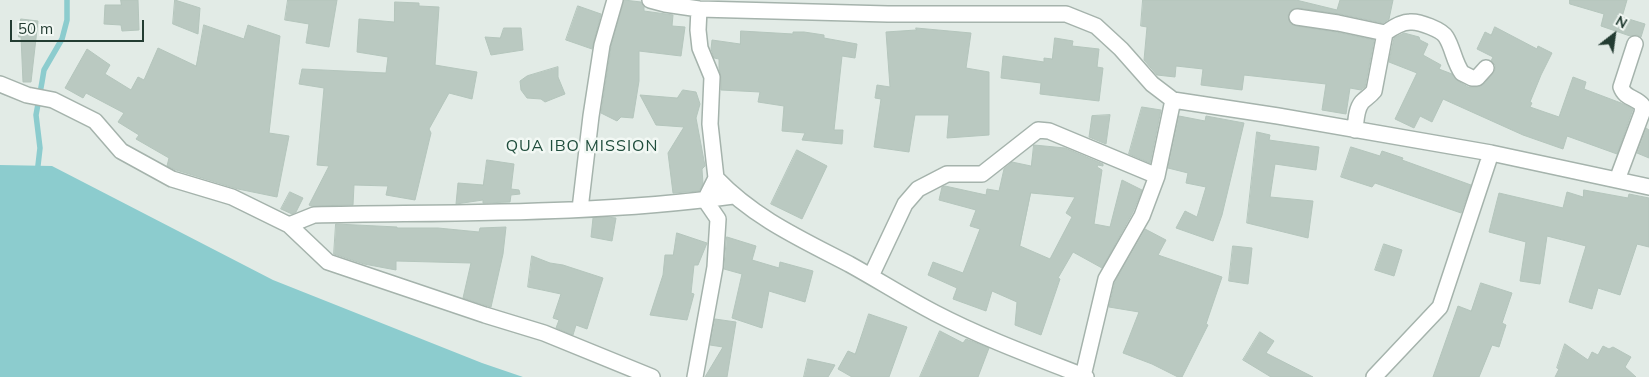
<!DOCTYPE html>
<html>
<head>
<meta charset="utf-8">
<style>
	body { margin:0 }
	#map { position:relative; width:1649px; height:377px; overflow:hidden; background:#e2ebe6; font-family:Mulish,sans-serif }
	canvas { display:block }
	.north { position:absolute; left:1589px; top:10px; width:50px; height:50px; -webkit-text-stroke:4px #f2f8f4; paint-order:stroke; rotate:30deg; font-size:14px; font-weight:700; line-height:20px; text-align:center; color:#233c32 }
	.north::after { content:''; display:block; margin:auto; width:18px; height:22px; background:#233c32; clip-path:polygon(50% 0,100% 100%,50% 72%,0 100%) }
	.scale { position:absolute; left:10px; top:20px; width:134px; height:22px; box-sizing:border-box; border:2px solid #233c32; border-top:0; padding-left:6px; font-size:15px; line-height:18px; white-space:nowrap; color:#233c32; -webkit-text-stroke:4px #f2f8f4; paint-order:stroke }
</style>
</head>
<body>
<div id="map">
<canvas width="1649" height="377"></canvas>
<div class="north">N</div>
<div class="scale">50 m</div>
</div>
<script>
const g = document.querySelector('canvas').getContext('2d');
g.lineJoin = 'round';
function fill(path, color) { g.fillStyle = color; g.fill(path, 'evenodd'); }
function stroke(path, color, width, dash) { g.strokeStyle = color; g.lineWidth = width; g.lineCap = dash ? 'butt' : 'round'; g.setLineDash(dash || []); g.stroke(path); }
function write(font, color, halo, rows, align = 'center') {
  g.font = font + ' Mulish,sans-serif'; g.lineWidth = 5; g.setLineDash([]); g.textBaseline = 'middle'; g.strokeStyle = halo; g.fillStyle = color; for (const [text, x, y, turn = 0] of rows) {
    g.save(); g.translate(x, y); g.rotate((+turn || 0) * Math.PI / 180); g.textAlign = isNaN(turn) ? turn : align; if (halo) g.strokeText(text, 0, 0); g.fillText(text, 0, 0); g.restore();
  }
}
fill(new Path2D(`
	M0,165L52,166L273,280L482,363L523,377H0Z`), '#8cccce');
stroke(new Path2D(`
	M37,174L40,148L36,115L42,82L44,70L62,39L67,20V0`), '#8cccce', 5.5);
const building = new Path2D(`
	M121,0H138L139,30L122,31L121,25L104,24L105,5H121Z
	M175,0L200,8L198,34L173,24Z
	M288,0H337L329,47L306,43L309,24L285,20Z
	M624,0L641,2L644,7V11L673,15L672,26L685,27L681,56L639,51V81L633,118L621,117L617,121L601,113L611,47Z
	M1143,0H1296L1337,10L1340,0H1393L1389,19L1383,23L1340,14L1298,8L1293,9L1288,15L1289,21L1296,26L1336,32L1374,40L1365,87L1361,90L1350,88L1346,114L1322,110L1326,84L1244,75L1242,90L1201,85L1203,69L1176,66L1175,77L1157,75L1144,60L1147,27L1141,26Z
	M1570,0H1627L1622,17L1645,24L1641,37L1637,35L1630,36L1601,26L1604,14L1570,4Z
	M395,2L419,3V6L439,7L435,65L477,72L472,99L449,93L429,129L431,133L415,200L386,195L388,186L354,185L353,205L311,206L309,205L329,166L317,165L324,88L299,84L302,69L386,73L388,57L357,52L359,19L394,22Z
	M578,6L601,14L592,49L566,40Z
	M21,19L38,21L31,82H23L21,37H19Z
	M204,25L244,39L248,25L280,36L269,133L289,136L277,197L238,189L176,170L167,166L169,158L136,139L139,135L118,122L124,113L86,93L83,98L65,88L87,49L110,65L105,74L131,90L138,77L144,80L158,48L196,66Z
	M1495,27L1537,49L1538,46L1552,53L1541,75L1530,102L1532,103L1530,107L1559,117L1573,77L1586,82L1584,89L1621,103L1633,109L1617,154L1567,136L1563,149L1523,135L1443,99L1432,122L1420,116L1414,128L1395,119L1417,73L1389,62L1394,38L1404,33L1419,37L1420,40L1428,44L1423,55L1441,65L1439,69L1452,74L1458,81L1468,87H1477L1484,84L1495,70V65L1491,61L1493,57L1477,49L1485,32L1491,35Z
	M504,28H521L523,50L491,55L485,37L500,38Z
	M916,28L971,33L966,68L989,72V135L947,138L949,115H915L909,152L874,147L881,99L875,98L877,85L890,87L886,32L916,30Z
	M741,31L793,34V32H804L824,35V38L857,44L855,58L842,56L834,130H843L842,144L802,140L805,133L782,131L784,106L758,102L760,92L721,90V77L719,68V59L714,58L711,49L712,40L740,44Z
	M1055,38L1073,41L1072,46L1099,49L1097,67L1103,68L1099,101L1040,94L1041,83L1001,78L1003,56L1044,62V58L1052,59Z
	M558,67V77L565,94L545,102L541,99L527,98L521,90L520,81L527,76Z
	M683,90L696,92L700,104L696,118L705,166L702,169L703,184L699,191L673,193L668,153L684,127L656,125L640,95L677,98Z
	M1142,107L1161,110L1150,163L1129,154Z
	M1110,115L1106,144L1089,137L1092,116Z
	M1179,116L1205,121L1206,116L1244,123L1222,215L1213,241L1176,228L1185,211L1197,217L1206,187L1186,183L1188,173L1168,168Z
	M1646,128L1649,130V158L1637,153Z
	M1257,132L1270,135L1269,140L1319,147L1316,170L1275,164L1270,197L1313,201L1308,238L1247,223Z
	M1034,145L1065,148L1103,164V166L1098,165L1097,167L1102,170L1094,224L1110,227L1122,180L1142,190L1133,212L1102,268L1073,252L1058,278L1060,279L1041,335L1015,325L1017,302L992,291L986,311L953,299L957,288L928,275L933,262L963,273L980,229L970,226L976,210L939,200L942,187L945,186L986,195L987,189L999,191L1004,169L1012,162L1031,166ZM1031,193L1075,197L1066,213L1072,217L1050,259L1020,246Z
	M1351,147L1380,156L1382,151L1403,158L1402,160L1471,185L1461,213L1375,183L1372,187L1341,177Z
	M797,150L827,166L802,219L771,204Z
	M487,160L514,164L511,189L519,190L520,194L511,195L510,202L483,203V200L456,204L458,183L483,185Z
	M1584,190L1628,198L1629,194L1649,198V247L1637,244L1620,295L1598,288L1592,309L1569,302L1586,246L1547,236L1540,284L1520,281L1526,242L1489,232L1499,193L1563,208L1567,192L1583,197Z
	M290,192L303,198L296,212L292,214L281,209Z
	M607,217L616,218L612,241L591,237L593,218Z
	M336,224L397,227V228H438L479,232L480,228L506,227L503,254L491,307L463,298L471,263L396,261V270L364,264L334,254Z
	M1145,229L1166,240L1158,255L1222,277L1206,324L1208,325L1182,377H1178L1152,364L1123,353L1139,312L1109,307L1115,282Z
	M677,233L707,243L698,265H694L691,293L694,294L687,320L650,315L663,275L665,255H673Z
	M727,237L756,246L752,260L779,268L780,262L813,271L805,302L769,291L762,328L732,318L742,274L724,269Z
	M1384,244L1402,250L1394,276L1375,270Z
	M1233,246L1252,248L1248,284L1229,281Z
	M532,256L550,263L563,265L603,278L587,329L576,325L573,335L556,328L559,320L553,318L561,294L528,287Z
	M1481,283L1512,293L1502,323L1506,325L1499,347L1492,345L1479,377H1433L1458,306L1471,311Z
	M869,314L907,327L889,377H852L838,369L848,351L855,354Z
	M715,319L736,322L727,377H705L723,347L710,345Z
	M940,331L963,343L966,339L989,348L978,377H920Z
	M1260,332L1274,341L1266,353L1313,377H1271L1243,360Z
	M1565,344L1588,360L1592,352L1598,355L1603,346L1609,349L1613,347L1631,357L1625,367L1636,377H1555L1559,369L1557,368Z
	M808,359L835,365L828,377H804Z`);
fill(building, '#bac9c1');
stroke(building, '#b4c5bc', 1);
const minor = new Path2D(`
	M650,0L665,4L699,9L888,14H1066L1096,26L1121,49L1152,84L1173,100L1278,116L1491,153L1649,187
	M1297,17L1338,23L1385,33L1374,91C1370,96 1366,98 1362,102C1356,109 1356,121 1355,130
	M1385,33C1392,28 1401,22 1410,22C1419,21 1442,30 1446,37C1453,48 1454,62 1462,73L1472,78H1477L1486,68
	M0,84L27,95L53,100L95,121L121,151L172,179L232,197L289,225L328,262L485,315L544,333L652,377
	M716,178C754,218 801,239 849,264C878,280 906,298 935,313C983,338 1035,357 1086,377
	M1617,180L1642,113L1643,106C1636,97 1625,99 1621,87L1635,44
	M580,209L591,116L602,45L615,0
	M289,225L314,215C453,212 595,215 733,196
	M871,276L905,204L918,189L947,174H982L1038,130L1049,131L1157,176
	M1083,376L1106,279L1142,216L1157,176L1173,100
	M695,377L715,267L718,219L705,200L716,178L710,124L712,77L700,48L698,30L699,9
	M1374,377L1440,307L1491,153`);
stroke(minor, '#a5b3ac', 18);
stroke(minor, '#fff', 15);
g.letterSpacing = '1px';
write('16px', '#1f4d3c', '#f2f8f4', [
	["QUA IBO MISSION",582,146]
]);
g.letterSpacing = '0px';
</script>
</body>
</html>
